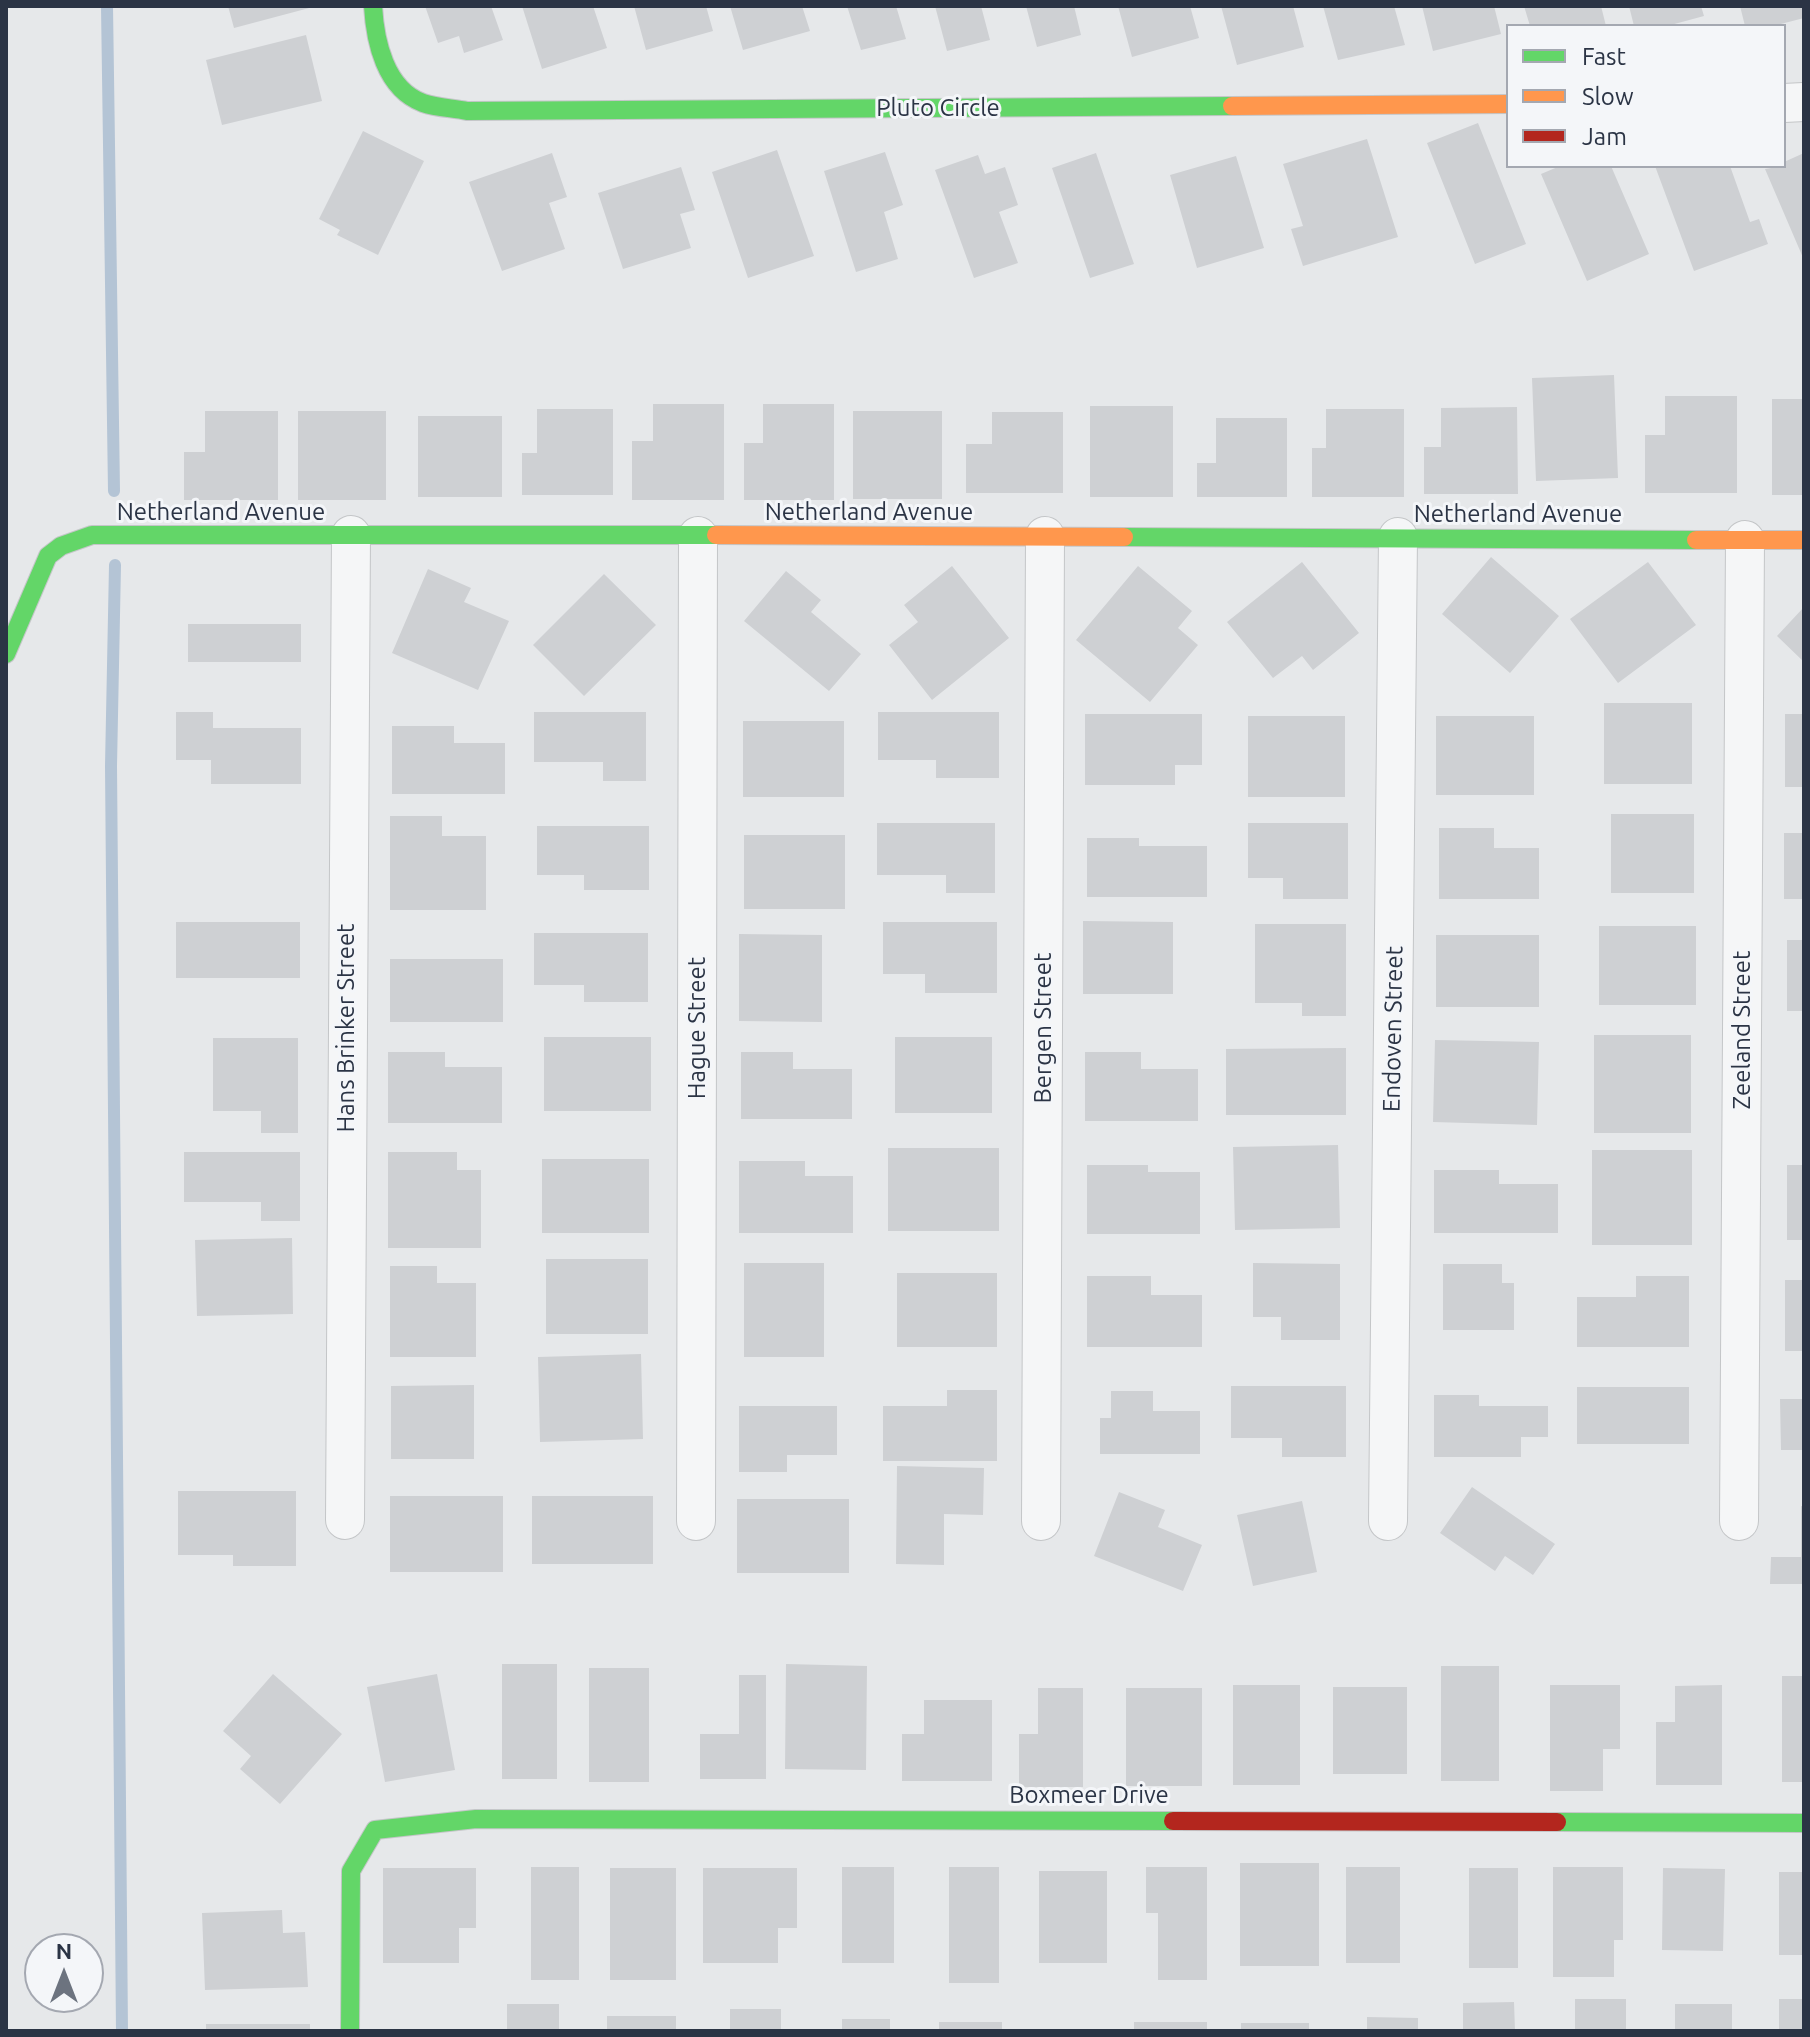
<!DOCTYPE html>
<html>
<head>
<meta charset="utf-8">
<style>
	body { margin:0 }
	#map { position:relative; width:1810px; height:2037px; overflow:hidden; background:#e6e8ea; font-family:Ubuntu,sans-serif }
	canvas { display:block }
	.frame { position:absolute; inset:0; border:8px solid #2b3445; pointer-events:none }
	.legend { position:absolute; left:1506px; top:24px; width:280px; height:144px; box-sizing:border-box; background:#f4f6f9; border:2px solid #a4a8b1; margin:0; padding:10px 14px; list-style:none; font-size:24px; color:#2b3445 }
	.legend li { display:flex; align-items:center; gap:16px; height:40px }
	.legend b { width:40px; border:2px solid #a4a8b1 }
	.north { position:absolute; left:24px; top:1933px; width:80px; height:80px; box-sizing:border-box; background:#f4f6f9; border:2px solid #a4a8b1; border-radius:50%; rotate:0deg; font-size:22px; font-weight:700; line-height:32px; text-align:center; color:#2b3445 }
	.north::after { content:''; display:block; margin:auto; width:28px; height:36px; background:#6c737f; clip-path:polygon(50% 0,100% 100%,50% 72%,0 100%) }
</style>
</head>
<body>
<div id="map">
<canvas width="1810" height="2037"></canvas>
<div class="frame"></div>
<ul class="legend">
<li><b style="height:10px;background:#63d668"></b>Fast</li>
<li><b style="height:10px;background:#ff974d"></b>Slow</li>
<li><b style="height:10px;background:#b3261e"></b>Jam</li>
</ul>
<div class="north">N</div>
</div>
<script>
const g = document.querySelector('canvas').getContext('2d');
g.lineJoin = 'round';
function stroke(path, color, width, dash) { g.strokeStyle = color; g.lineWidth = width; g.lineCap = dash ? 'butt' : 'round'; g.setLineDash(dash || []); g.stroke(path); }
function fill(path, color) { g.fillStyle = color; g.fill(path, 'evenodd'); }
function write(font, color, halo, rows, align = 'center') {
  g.font = font + ' Ubuntu,sans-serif'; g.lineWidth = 6; g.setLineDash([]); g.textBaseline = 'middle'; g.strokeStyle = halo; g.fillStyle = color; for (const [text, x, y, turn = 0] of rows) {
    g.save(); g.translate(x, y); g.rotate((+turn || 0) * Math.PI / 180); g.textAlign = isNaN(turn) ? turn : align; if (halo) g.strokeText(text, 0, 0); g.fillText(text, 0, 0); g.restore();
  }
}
stroke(new Path2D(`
	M107,6L114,491
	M115,565L111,766L122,2031`), '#b4c4d5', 12);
fill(new Path2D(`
	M228,6H313V7L234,28Z
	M425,6H491L503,40L464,53L459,36L438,43Z
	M522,6H593L607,48L542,69Z
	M634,6H706L713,31L646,50Z
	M730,6H802L810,31L743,50Z
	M847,6H896L906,39L861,50Z
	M935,6H981L990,40L947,51Z
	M1026,6H1074L1081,35L1037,47Z
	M1118,6H1190L1199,38L1132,57Z
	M1221,6H1293L1304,47L1237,65Z
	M1323,6H1394L1405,45L1338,60Z
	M1422,6H1494L1501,34L1433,51Z
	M1524,6H1601L1606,26H1530Z
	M1629,6H1701L1704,16L1667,26H1634Z
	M1740,6H1804V18L1773,26H1745Z
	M306,35L322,101L222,125L206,60Z
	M1478,123L1526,244L1475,264L1427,143Z
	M363,131L424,161L378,255L337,235L340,230L319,219Z
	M1367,139L1398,237L1303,266L1291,229L1303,226L1283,164Z
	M777,150L814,256L748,278L712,172Z
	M885,152L903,205L884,212L898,259L856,272L824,171Z
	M552,153L567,197L549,203L565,249L502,271L469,182Z
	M1096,153L1134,264L1090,278L1052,168Z
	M1804,153V260L1765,169L1784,166V162Z
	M978,155L985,174L1005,167L1018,205L999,212L1018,263L974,278L935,170Z
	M1236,156L1264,248L1197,268L1170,175Z
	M1560,166H1611L1649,254L1587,281L1541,174Z
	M1655,166H1730L1750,222L1759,219L1768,244L1694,271Z
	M681,167L695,210L680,214L691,248L623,269L598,193Z
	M1614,375L1618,478L1536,481L1532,378Z
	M1665,396H1737V493H1645V435H1665Z
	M1772,399H1804V495H1772Z
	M653,404H724V500H632V441H653Z
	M763,404H834V500H744V443H763Z
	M1090,406H1173V497H1090Z
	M1517,407L1518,494H1424V447H1441V408Z
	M537,409H613V495H522V453H537Z
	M1326,409H1404V497H1312V448H1326Z
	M205,411H278V500H184V452H205Z
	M298,411H386V500H298Z
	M853,411H942V499H853Z
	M992,412H1063V493H966V444H992Z
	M418,416H502V497H418Z
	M1216,418H1287V497H1197V463H1216Z
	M1491,557L1559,616L1510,673L1442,614Z
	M1302,562L1359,633L1313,670L1302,656L1273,678L1227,622Z
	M1648,562L1696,625L1618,683L1570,619Z
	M952,566L1009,638L932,700L889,645L918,622L904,605Z
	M1138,566L1192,611L1178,628L1198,645L1150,702L1076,640Z
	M428,569L471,588L464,602L509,621L478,690L392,653Z
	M786,571L821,600L811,612L861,654L829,691L744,621Z
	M604,574L656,625L584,696L533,645Z
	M1804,607V662L1777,636Z
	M188,624H301V662H188Z
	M1604,703H1692V784H1604Z
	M176,712H213V728H301V784H211V760H176Z
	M534,712H646V781H603V762H534Z
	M878,712H999V778H936V760H878Z
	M1085,714H1202V765H1175V785H1085Z
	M1785,714H1804V787H1785Z
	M1248,716H1345V797H1248Z
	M1436,716H1534V795H1436Z
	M743,721H844V797H743Z
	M392,726H454V743H505V794H392Z
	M1611,814H1694V893H1611Z
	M390,816H442V836H486V910H390Z
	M877,823H995V893H946V875H877Z
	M1248,823H1348V899H1283V878H1248Z
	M537,826H649V890H584V875H537Z
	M1439,828H1494V848H1539V899H1439Z
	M1784,833H1804V899H1784Z
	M744,835H845V909H744Z
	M1087,838H1139V846H1207V897H1087Z
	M1083,921L1173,922V994H1083Z
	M176,922H300V978H176Z
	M883,922H997V993H925V974H883Z
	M1255,924H1346V1016H1302V1003H1255Z
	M1599,926H1696V1005H1599Z
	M534,933H648V1002H584V985H534Z
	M739,934L822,935V1022L739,1021Z
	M1436,935H1539V1007H1436Z
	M1787,940H1804V1011H1787Z
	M390,959H503V1022H390Z
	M1594,1035H1691V1133H1594Z
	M544,1037H651V1111H544Z
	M895,1037H992V1113H895Z
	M213,1038H298V1133H261V1111H213Z
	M1435,1040L1539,1042L1537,1125L1433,1122Z
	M1346,1048V1115H1226V1049Z
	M388,1052H445V1067H502V1123H388Z
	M741,1052H793V1069H852V1119H741Z
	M1085,1052H1141V1069H1198V1121H1085Z
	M1338,1145L1340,1228L1235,1230L1233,1147Z
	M888,1148H999V1231H888Z
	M1592,1150H1692V1245H1592Z
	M184,1152H300V1221H261V1202H184Z
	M388,1152H457V1170H481V1248H388Z
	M542,1159H649V1233H542Z
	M739,1161H805V1176H853V1233H739Z
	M1087,1165H1148V1172H1200V1234H1087Z
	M1787,1165H1804V1240H1787Z
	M1434,1170H1499V1184H1558V1233H1434Z
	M292,1238L293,1314L197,1316L195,1240Z
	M546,1259H648V1334H546Z
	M744,1263H824V1357H744Z
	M1253,1263L1340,1264V1340H1281V1317H1253Z
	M1443,1264H1502V1283H1514V1330H1443Z
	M390,1266H437V1283H476V1357H390Z
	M897,1273H997V1347H897Z
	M1087,1276H1151V1295H1202V1347H1087Z
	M1636,1276H1689V1347H1577V1297H1636Z
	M1785,1280H1804V1351H1785Z
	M641,1354L643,1439L540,1442L538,1357Z
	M474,1385V1459H391V1386Z
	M1231,1386H1346V1457H1282V1438H1231Z
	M1577,1387H1689V1444H1577Z
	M947,1390H997V1461H883V1406H947Z
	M1111,1391H1153V1411H1200V1454H1100V1418H1111Z
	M1434,1395H1479V1406H1548V1437H1521V1457H1434Z
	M1780,1399H1804V1450H1781Z
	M739,1406H837V1455H787V1472H739Z
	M897,1466L984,1468L983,1515L944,1514V1565L896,1564Z
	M1472,1487L1555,1544L1533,1575L1505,1556L1495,1571L1440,1533Z
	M178,1491H296V1566H233V1555H178Z
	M1119,1492L1165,1510L1158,1527L1202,1545L1183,1591L1094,1556Z
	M390,1496H503V1572H390Z
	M532,1496H653V1564H532Z
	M737,1499H849V1573H737Z
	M1302,1501L1317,1572L1253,1586L1237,1515Z
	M1801,1506L1804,1507V1584H1770L1771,1557H1801Z
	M502,1664H557V1779H502Z
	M786,1664L867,1666L866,1770L785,1769Z
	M1441,1666H1499V1781H1441Z
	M589,1668H649V1782H589Z
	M273,1674L342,1734L280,1804L240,1769L251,1756L223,1731Z
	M437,1674L455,1770L385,1782L367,1687Z
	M739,1675H766V1779H700V1734H739Z
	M1782,1676H1804V1782H1782Z
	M1233,1685H1300V1785H1233Z
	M1550,1685H1620V1749H1603V1791H1550Z
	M1722,1685V1785H1656V1722H1675V1686Z
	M1333,1687H1407V1774H1333Z
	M1038,1688H1083V1787H1019V1734H1038Z
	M1126,1688H1202V1786H1126Z
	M924,1700H992V1781H902V1734H924Z
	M1240,1863H1319V1966H1240Z
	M531,1867H579V1980H531Z
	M842,1867H894V1963H842Z
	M949,1867H999V1983H949Z
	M1146,1867H1207V1980H1158V1913H1146Z
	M1346,1867H1400V1963H1346Z
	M1553,1867H1623V1940H1614V1977H1553Z
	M383,1868H476V1928H459V1963H383Z
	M610,1868H676V1980H610Z
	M703,1868H797V1928H778V1963H703Z
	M1469,1868H1518V1968H1469Z
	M1663,1868L1725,1869L1723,1951L1662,1950Z
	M1039,1871H1107V1963H1039Z
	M1779,1872H1804V1955H1779Z
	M282,1910L283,1933L305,1932L308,1987L205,1990L202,1913Z
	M1575,1999H1626V2031H1575Z
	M1779,1999H1804V2031H1779Z
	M1514,2002L1515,2031H1463V2003Z
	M507,2004H559V2031H507Z
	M1675,2004H1732V2031H1675Z
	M730,2009H781V2031H730Z
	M607,2016H676V2031H607Z
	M1367,2017L1418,2018V2031H1367Z
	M842,2019H890V2031H842Z
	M939,2022H1002V2031H939Z
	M1134,2022H1207V2031H1134Z
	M1241,2023H1309V2031H1241Z
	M206,2024H310V2031H206Z`), '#ced0d3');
const street = new Path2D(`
	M1784,103L1804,102
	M345,1520L351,535
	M696,1521L698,536
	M1041,1521L1045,536
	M1388,1521L1398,537
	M1739,1521L1745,540`);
const fast = new Path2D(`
	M373,6C375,41 385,89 423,103C437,108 453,108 467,111L1232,106
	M1124,537L1696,540
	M6,654L48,556L61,546L92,535H716
	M1557,1822L1804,1823
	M350,2031L351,1871L375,1830L476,1819L1173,1821`);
const slow = new Path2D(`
	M1232,106L1508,104
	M716,535L1124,537
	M1696,540H1804`);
const jam = new Path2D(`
	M1173,1821L1557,1822`);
stroke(street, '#c4c6c8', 40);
stroke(fast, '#c4c6c8', 20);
stroke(slow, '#c4c6c8', 20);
stroke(jam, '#c4c6c8', 20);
stroke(street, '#f5f6f7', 38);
stroke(fast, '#63d668', 18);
stroke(slow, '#ff974d', 18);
stroke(jam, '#b3261e', 18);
write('24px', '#2b3445', '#f4f6f9', [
	["Pluto Circle",938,108],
	["Netherland Avenue",221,512],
	["Netherland Avenue",869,512],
	["Netherland Avenue",1518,514],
	["Hans Brinker Street",346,1028,-90],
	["Hague Street",697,1028,-90],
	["Bergen Street",1043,1028,-90],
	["Endoven Street",1393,1029,-89],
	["Zeeland Street",1742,1030,-90],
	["Boxmeer Drive",1089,1795]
]);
</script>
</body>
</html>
